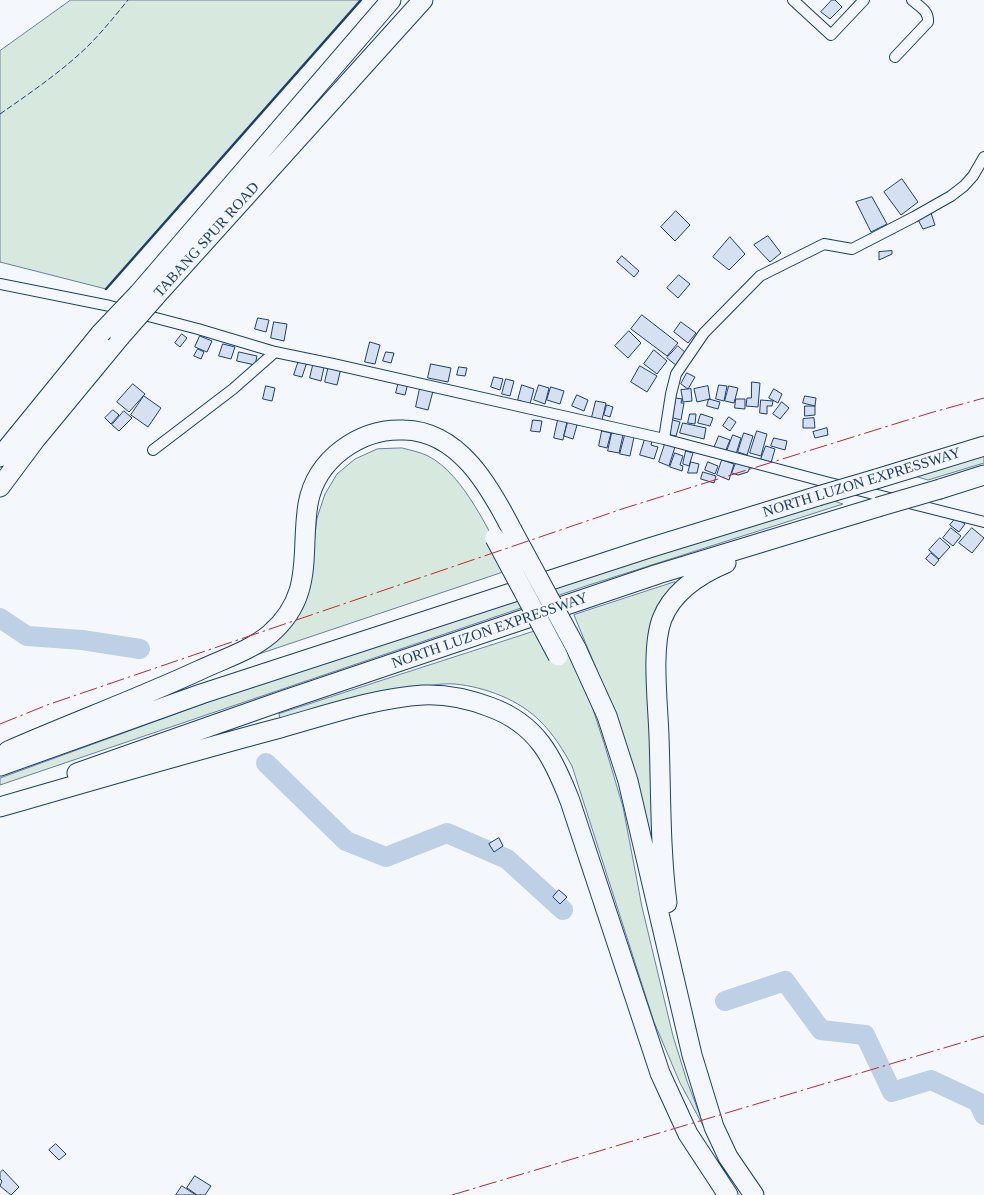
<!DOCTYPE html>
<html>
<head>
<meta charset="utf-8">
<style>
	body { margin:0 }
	canvas { display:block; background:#f4f7fb }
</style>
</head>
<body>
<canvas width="984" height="1195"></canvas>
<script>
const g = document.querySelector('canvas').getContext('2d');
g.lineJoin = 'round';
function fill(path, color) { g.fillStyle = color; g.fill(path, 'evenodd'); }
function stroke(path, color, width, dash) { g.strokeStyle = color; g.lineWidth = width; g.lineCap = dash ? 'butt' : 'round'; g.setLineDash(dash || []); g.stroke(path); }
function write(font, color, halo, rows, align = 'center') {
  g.font = font + ' Georgia,serif'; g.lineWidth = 4; g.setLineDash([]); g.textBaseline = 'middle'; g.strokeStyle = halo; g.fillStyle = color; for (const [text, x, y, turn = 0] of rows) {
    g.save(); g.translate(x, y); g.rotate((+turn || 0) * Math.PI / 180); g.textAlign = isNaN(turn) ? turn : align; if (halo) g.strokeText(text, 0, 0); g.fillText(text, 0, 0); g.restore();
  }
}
const green = new Path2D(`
	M71,0H361L106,289L0,262V51Z
	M402,448C410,450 420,452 428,456C464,474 491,535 509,570L250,657L271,641L313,551L317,518L325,494L337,474L355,459L377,449Z
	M984,453V463L928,480L911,475Z
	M829,499L843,504L589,585L0,785V778L233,693Z
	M675,582L676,585L659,606L655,860L608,697L574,615Z
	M551,626L570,656L587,691L604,743L623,807L642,907L673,1036L687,1081L706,1131L680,1083L654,1022L572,766C563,750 554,735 541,722C520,700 485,687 455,684C441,683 426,686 413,689L281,722L279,714Z`);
fill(green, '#d7e8df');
stroke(green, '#687fa3', 1);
stroke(new Path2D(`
	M0,618L27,636L82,640L140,649
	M266,763L346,841L386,857L447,833L507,859L563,910
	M725,1001L785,981L821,1030L865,1035L892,1092L931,1080L978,1102L984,1115`), '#bed0e5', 20);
const building = new Path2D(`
	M832,0H835L842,7L830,19L821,12Z
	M902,179L918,202L901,215L884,192Z
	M872,197L887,224L871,232L856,202Z
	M676,211L690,225L675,241L661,227Z
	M931,213L935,225L923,229L916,216Z
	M768,236L781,253L770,262L754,245Z
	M730,237L745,254L729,270L713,257Z
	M892,251V254L879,260V252Z
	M622,256L639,271L634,277L617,262Z
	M679,275L690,284L678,298L667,288Z
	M642,315L678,343L667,356L631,329Z
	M258,318L269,320L266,332L255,329Z
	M274,322L287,324L284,341L271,338Z
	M681,322L696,333L688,343L674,332Z
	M629,331L641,343L628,358L615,346Z
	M182,334L187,338L180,347L175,343Z
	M200,336L212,341L207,352L195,347Z
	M370,342L380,345L375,364L365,362Z
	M223,344L235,347L231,359L219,356Z
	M678,346L687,354L677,366L667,358Z
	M198,349L204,352L201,359L194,356Z
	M654,350L667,361L657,374L644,364Z
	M239,352L257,356L255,365L237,361Z
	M386,352L394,353L391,363L383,361Z
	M299,360L307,362L302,377L294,375Z
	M314,361L325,363L321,381L310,378Z
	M431,364L451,368L448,382L428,378Z
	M329,365L341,368L337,385L325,382Z
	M640,366L657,376L647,392L631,382Z
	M459,367L467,368L465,376L457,375Z
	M687,373L695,377L688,389L681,384Z
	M494,377L503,379L500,390L491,387Z
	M506,379L514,381L510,396L502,394Z
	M399,381L408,383L405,395L396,393Z
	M752,382L760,383L758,407L746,406L747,398H751Z
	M133,384L145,394L129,412L117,402Z
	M522,385L534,389L530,404L518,400Z
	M539,385L549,388L545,404L534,400Z
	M719,385L727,386L724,401L716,399Z
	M266,386L275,388L272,401L263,399Z
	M708,386L710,399L697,402L694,389Z
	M729,386L738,388L734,403L725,401Z
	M551,387L564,391L560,404L547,400Z
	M420,388L433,391L428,410L416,407Z
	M691,389L692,401L683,402L681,390Z
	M774,389L782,394L778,403L769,398Z
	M577,395L588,400L584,411L572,406Z
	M144,396L161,408L148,427L131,415Z
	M805,396L816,398L815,406L803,403Z
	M676,398L682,399L681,403H684L681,420L673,418Z
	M709,399L720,402L718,409L707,406Z
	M736,399H745V409L735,408Z
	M761,400L773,401L772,406H767V414L760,413Z
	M596,401L606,403L602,420L592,417Z
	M782,402L789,408L780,419L773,414Z
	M607,405L613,407L610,417L604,415Z
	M805,406H815V415L805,416Z
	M113,410L119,415L111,424L105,418Z
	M124,411L132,418L119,431L112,425Z
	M690,414H696L695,424L688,423Z
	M701,414L713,418L710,426L698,423Z
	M729,417L736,422L730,431L723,426Z
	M814,418L815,428H803V419Z
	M669,419L680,422L676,436L666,434Z
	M533,420L542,421L540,432L531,431Z
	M558,420L567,422L563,440L554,438Z
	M568,422L577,425L573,439L564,436Z
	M683,423L706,428L704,439L680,433Z
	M827,428L828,435L815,438L813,432Z
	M602,431L611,433L607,448L599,446Z
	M757,431L767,434L761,456L750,453Z
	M612,433L623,435L619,453L608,451Z
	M744,433L753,436L747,455L738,452Z
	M625,435L634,437L630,456L620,454Z
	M733,435L741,438L736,454L727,451Z
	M719,436L730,440L725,452L714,448Z
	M774,438L787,441L785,450L771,446Z
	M645,439L652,441L651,445L658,447L654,459L640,455Z
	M665,444L675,447L669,466L659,462Z
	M766,446L775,449L771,463L761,459Z
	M686,451L693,453L689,466L683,464Z
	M675,453L683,456L680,465L683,466L682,471L670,467Z
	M722,460L734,464L729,480L717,475Z
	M691,462L699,464L697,473H688Z
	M708,462L718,466L715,474L705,470Z
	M736,463L750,467L748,472L738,475L732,473Z
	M703,472L716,476L714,483L701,479Z
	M956,518L965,524L959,532L950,525Z
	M951,528L961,536L953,546L943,538Z
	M972,528L984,538L972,553L959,543Z
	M940,538L950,547L939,559L929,550Z
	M931,553L939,560L934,566L926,559Z
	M499,838L503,846L494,852L489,844Z
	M559,890L567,897L560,904L553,897Z
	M56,1144L66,1154L59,1160L49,1150Z
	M3,1170L19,1187L11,1195L0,1186L2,1181L0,1179V1173Z
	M195,1176L211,1186L205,1195H197L187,1188Z
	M182,1186L196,1195H176Z`);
fill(building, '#d5e0f0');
stroke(building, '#1d3f73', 1);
const street = new Path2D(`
	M793,0L831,35L864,0
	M895,57L928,22C929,11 920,7 912,0
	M0,284L110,306L198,329L275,352L333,364L664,439L826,482L984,522
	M664,439L671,394L676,374L704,333L760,276L824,244L852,249L914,217L951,196L964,186L973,176L984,157
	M153,450L233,389L275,352`);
const highway = new Path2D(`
	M139,293L391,0
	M155,297L423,0
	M0,457L101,333
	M876,479L984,446
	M0,487L35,440L120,337
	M940,489L984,475
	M576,648L607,716L628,781L692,1055L714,1127L728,1157L754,1195
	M8,751C72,723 137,699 200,670C223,659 250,651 270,634C315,595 300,553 308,504C316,459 360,428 404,430C459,431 490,487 512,530
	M0,766L201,694L649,548L818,496
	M77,773L282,701L658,574L878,507
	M0,807C93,780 186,753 280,728C327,715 375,698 423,695C446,694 469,699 490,707C537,724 553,757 570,801L660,1073L688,1134L728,1195
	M667,903C660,849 661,791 659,736C658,704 651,648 662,619C673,591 700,574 726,563`);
stroke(street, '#1d3f73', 12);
stroke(highway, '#1d3f73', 21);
stroke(street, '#f4f7fb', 10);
stroke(highway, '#f4f7fb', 19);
const highwayBridge = new Path2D(`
	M101,333L139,293
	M120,337L155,297
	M818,496L876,479
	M878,507L940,489
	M512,530L576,648
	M495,538L558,656`);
stroke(highwayBridge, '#1d3f73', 21, []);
stroke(highwayBridge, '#f4f7fb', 19);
stroke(new Path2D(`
	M0,114C30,93 61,72 87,47C102,32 115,16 128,0`), '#1d3f73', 1, [6, 2.5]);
stroke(new Path2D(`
	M106,289L361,0`), '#1d3f73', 2.5);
stroke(new Path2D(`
	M0,724L47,705L625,508L930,413L984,398
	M452,1195L984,1036`), '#c62828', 1, [18, 4, 2.5, 4]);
write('15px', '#1d3f73', '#f4f7fb', [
	["TABANG SPUR ROAD",207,240,-48],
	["NORTH LUZON EXPRESSWAY",862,483,-17],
	["NORTH LUZON EXPRESSWAY",490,631,-19]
]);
</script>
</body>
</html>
